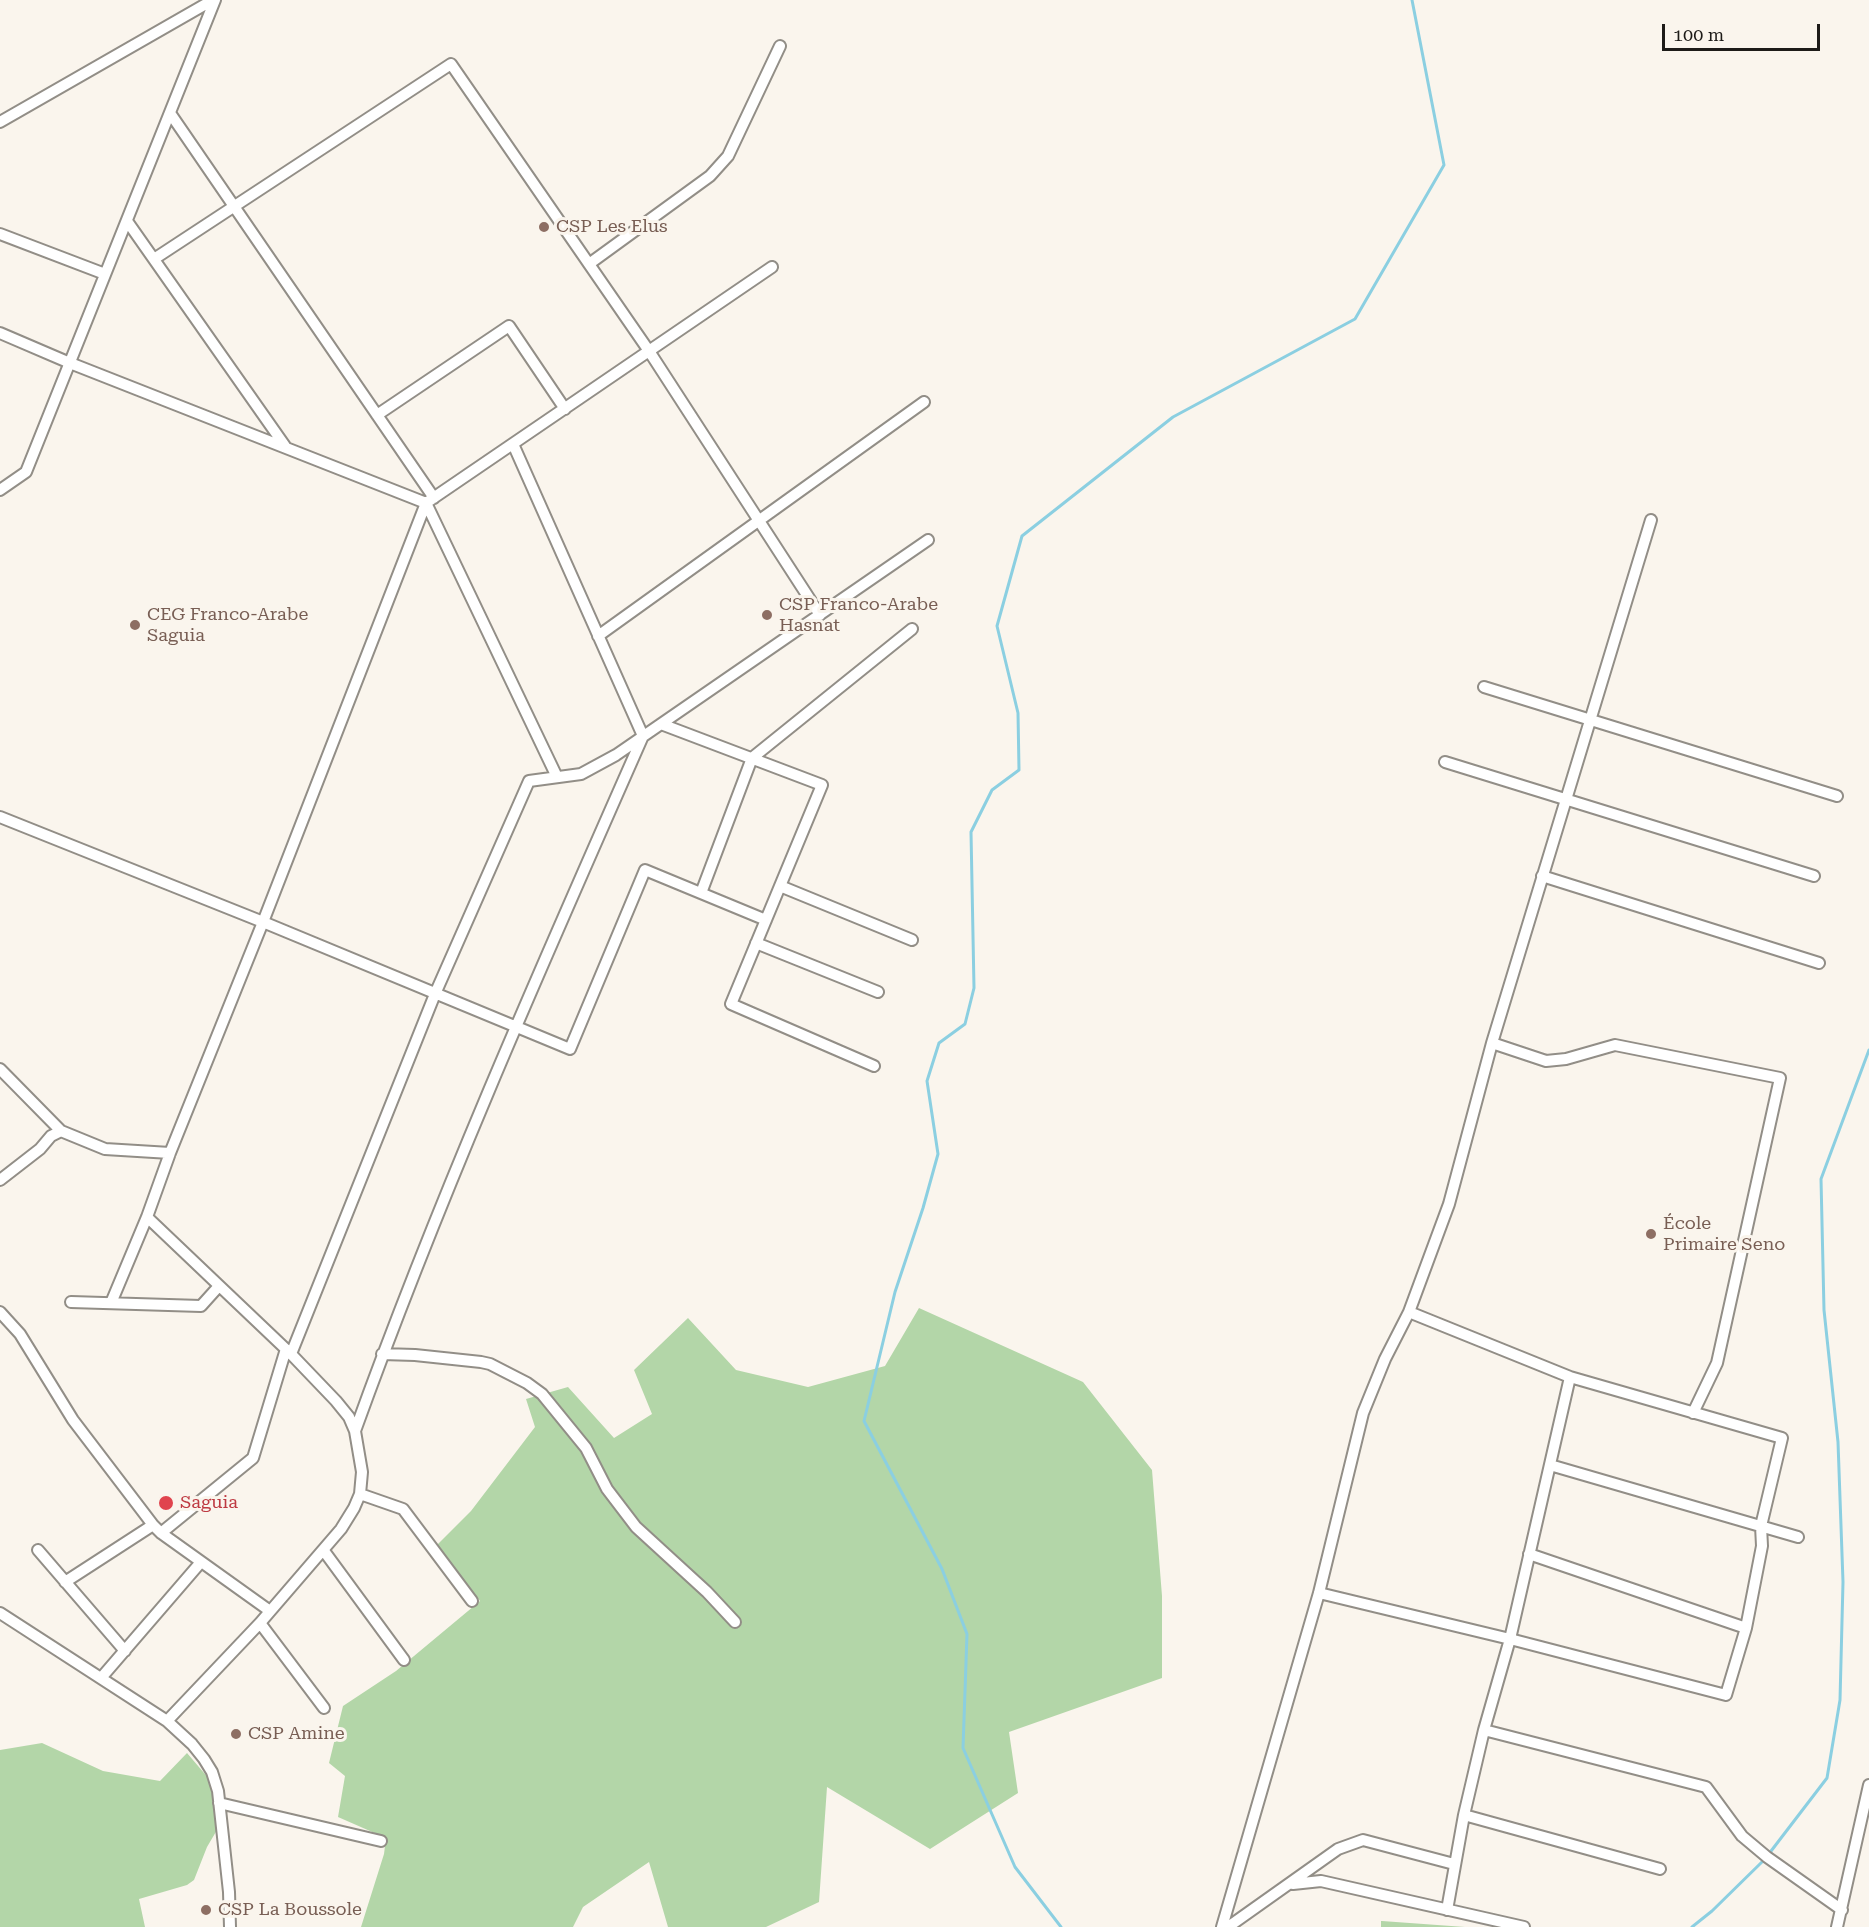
<!DOCTYPE html>
<html>
<head>
<meta charset="utf-8">
<style>
	body { margin:0 }
	#map { position:relative; width:1869px; height:1927px; overflow:hidden; background:#faf5ed; font-family:"Roboto Serif",serif }
	canvas { display:block }
	.scale { position:absolute; left:1662px; top:24px; width:158px; height:27px; box-sizing:border-box; border:3px solid #1d1b18; border-top:0; padding-left:8px; font-size:18px; line-height:21px; white-space:nowrap; color:#1d1b18; -webkit-text-stroke:4px #faf5ed; paint-order:stroke }
</style>
</head>
<body>
<div id="map">
<canvas width="1869" height="1927"></canvas>
<div class="scale">100 m</div>
</div>
<script>
const g = document.querySelector('canvas').getContext('2d');
g.lineJoin = 'round';
function fill(path, color) { g.fillStyle = color; g.fill(path, 'evenodd'); }
function stroke(path, color, width, dash) { g.strokeStyle = color; g.lineWidth = width; g.lineCap = dash ? 'butt' : 'round'; g.setLineDash(dash || []); g.stroke(path); }
function write(font, color, halo, rows, align = 'center') {
  g.font = font + ' "Roboto Serif",serif'; g.lineWidth = 6; g.setLineDash([]); g.textBaseline = 'middle'; g.strokeStyle = halo; g.fillStyle = color; for (const [text, x, y, turn = 0] of rows) {
    g.save(); g.translate(x, y); g.rotate((+turn || 0) * Math.PI / 180); g.textAlign = isNaN(turn) ? turn : align; if (halo) g.strokeText(text, 0, 0); g.fillText(text, 0, 0); g.restore();
  }
}
fill(new Path2D(`
	M919,1308L1083,1382L1152,1470L1162,1596V1678L1009,1732L1018,1793L930,1849L827,1787L819,1902L766,1927H668L649,1862L583,1907L573,1927H361L384,1854L386,1838L338,1817L345,1776L329,1763L343,1706L396,1671L480,1601L437,1545L471,1511L535,1427L526,1399L568,1387L614,1438L652,1414L634,1370L688,1318L736,1370L808,1387L885,1366Z
	M42,1743L103,1771L160,1781L187,1753L210,1780L217,1830L207,1847L194,1880L187,1885L139,1899L145,1927H0V1750Z
	M1381,1921H1382L1465,1927H1381Z`), '#b3d6a8');
stroke(new Path2D(`
	M1768,1855L1827,1778L1840,1700L1843,1582L1838,1442L1824,1310L1821,1179L1869,1050
	M1061,1927L1015,1867L963,1748L967,1634L942,1569L864,1421L895,1292L923,1208L938,1154L927,1081L939,1043L965,1024L974,988L971,832L992,790L1019,770L1018,713L997,626L1022,536L1173,417L1355,319L1444,165L1412,0
	M1692,1927L1712,1911L1764,1860`), '#8bcfe1', 3);
const minor = new Path2D(`
	M170,113L434,498
	M0,122L213,0
	M127,221L285,446
	M0,234L105,274
	M154,259L451,64L649,351L820,615
	M589,264L710,176L728,156L780,46
	M0,333L70,363L426,503L557,777
	M377,415L509,326L565,409
	M0,490L26,472L215,0
	M598,636L924,402
	M1484,687L1837,796
	M661,724L822,785L731,1004L874,1066
	M1445,762L1814,876
	M0,817L263,922L570,1049L645,870L766,920
	M1542,876L1819,963
	M780,886L912,940
	M701,893L752,758L912,629
	M756,943L878,992
	M1492,1043L1546,1061L1566,1059L1615,1045L1780,1078L1717,1363L1693,1413
	M0,1069L61,1131
	M0,1180L40,1149L51,1136L61,1131L105,1149L170,1153
	M147,1217L291,1354L336,1401L349,1417L355,1431L362,1472L360,1494L354,1508L341,1529L260,1623L167,1721
	M71,1302L201,1306L219,1286
	M111,1303L147,1217L170,1153L263,922L426,503L772,267
	M0,1312L20,1334L73,1420L153,1525L161,1533L270,1611
	M291,1354L435,994L529,781L581,774L616,755L928,540
	M382,1354L415,1355L481,1362L490,1364L527,1383L542,1394L586,1448L607,1489L636,1527L707,1592L735,1622
	M355,1431C440,1195 542,965 643,736L513,444
	M1550,1465L1798,1537
	M360,1494L403,1509L472,1601
	M161,1533L253,1458L286,1349
	M38,1550L125,1651
	M324,1551L404,1660
	M1529,1554L1746,1628
	M65,1582L153,1525
	M1319,1593L1510,1639L1726,1695L1746,1628L1762,1546L1761,1526L1782,1438L1570,1377L1409,1312
	M0,1613L167,1721L192,1744L204,1759L212,1772L218,1791L229,1892L230,1927
	M260,1623L324,1708
	M101,1678L201,1562
	M1484,1730L1706,1787L1742,1836L1767,1857L1842,1910
	M219,1803L381,1841
	M1464,1815L1660,1869
	M1293,1884L1321,1881L1524,1927
	M1447,1910L1464,1815L1484,1730L1510,1639L1570,1377
	M1222,1927L1319,1593L1363,1413L1385,1359L1409,1312L1449,1204L1492,1043L1651,520
	M1228,1927L1338,1849L1363,1840L1454,1864
	M1837,1927L1869,1785`);
stroke(minor, '#928e87', 14);
stroke(minor, '#fff', 10);
for (const [x, y, r, color] of [
	[544,227,6,"#8d6e63"],
	[767,615,6,"#8d6e63"],
	[135,625,6,"#8d6e63"],
	[1651,1234,6,"#8d6e63"],
	[166,1503,8,"#e0444e"],
	[236,1734,6,"#8d6e63"],
	[206,1910,6,"#8d6e63"]
]) { const dot = new Path2D(); dot.arc(x, y, r, 0, 2 * Math.PI); g.fillStyle = color; g.fill(dot); stroke(dot, '#faf5ed', 2); }
write('18px', '#785e54', '#faf5ed', [
	["CSP Les Elus",556,227],
	["CSP Franco-Arabe",779,605],
	["Hasnat",779,626],
	["CEG Franco-Arabe",147,615],
	["Saguia",147,636],
	["École",1663,1224],
	["Primaire Seno",1663,1245],
	["CSP Amine",248,1734],
	["CSP La Boussole",218,1910]
], 'left');
write('18px', '#be3a42', '#faf5ed', [
	["Saguia",180,1503]
], 'left');
</script>
</body>
</html>
